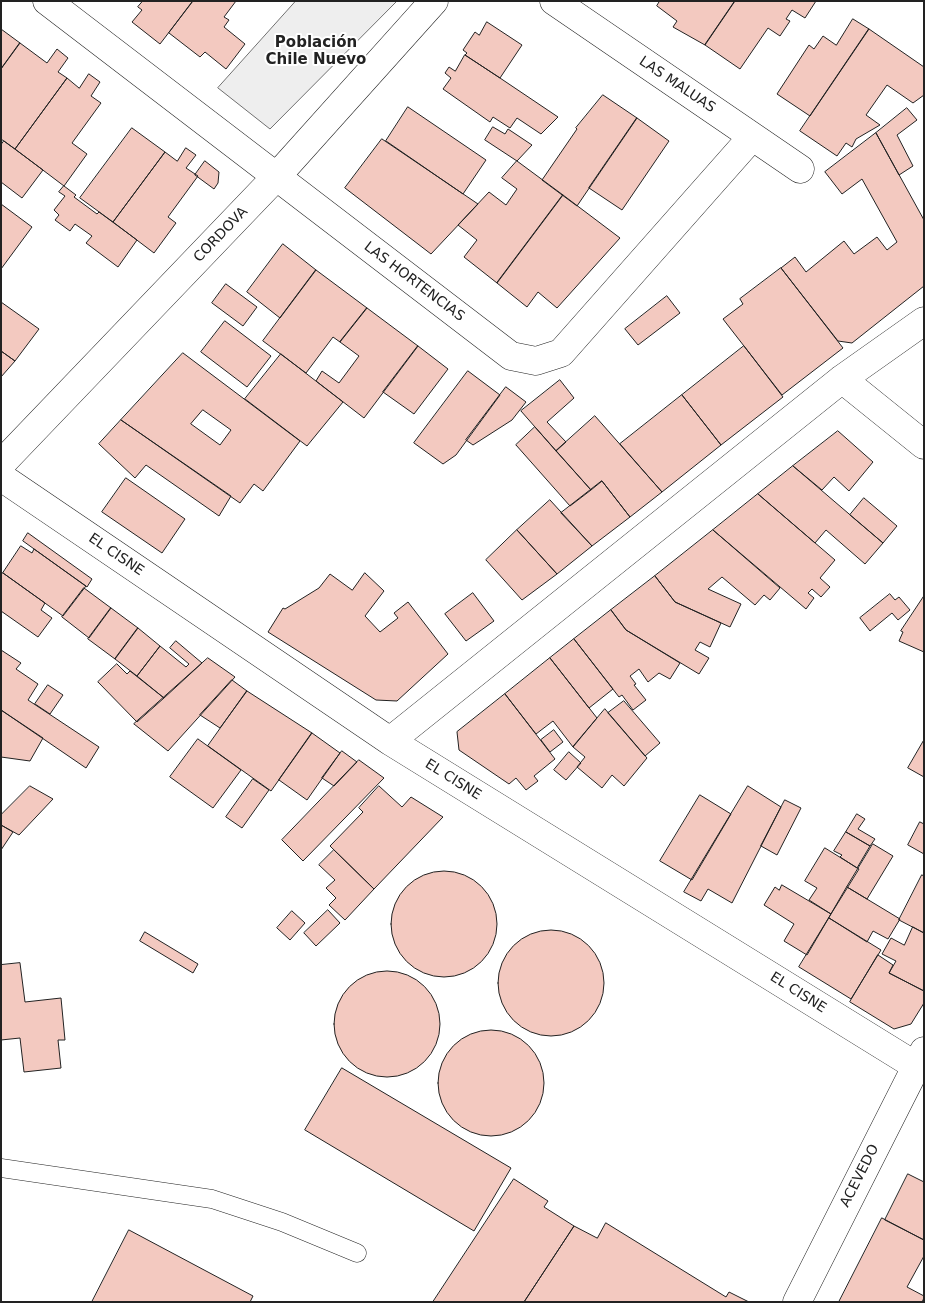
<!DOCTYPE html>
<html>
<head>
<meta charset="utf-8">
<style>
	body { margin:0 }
	#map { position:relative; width:925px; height:1303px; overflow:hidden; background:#fff; font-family:"DejaVu Sans",sans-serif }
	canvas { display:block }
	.frame { position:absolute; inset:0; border:2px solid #222; pointer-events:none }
</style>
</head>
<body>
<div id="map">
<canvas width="925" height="1303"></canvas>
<div class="frame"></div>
</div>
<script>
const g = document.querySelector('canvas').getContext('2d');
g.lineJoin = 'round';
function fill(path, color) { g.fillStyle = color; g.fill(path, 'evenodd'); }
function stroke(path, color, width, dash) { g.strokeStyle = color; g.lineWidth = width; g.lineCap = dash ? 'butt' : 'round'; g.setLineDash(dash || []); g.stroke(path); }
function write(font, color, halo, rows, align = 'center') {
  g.font = font + ' "DejaVu Sans",sans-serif'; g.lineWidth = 4; g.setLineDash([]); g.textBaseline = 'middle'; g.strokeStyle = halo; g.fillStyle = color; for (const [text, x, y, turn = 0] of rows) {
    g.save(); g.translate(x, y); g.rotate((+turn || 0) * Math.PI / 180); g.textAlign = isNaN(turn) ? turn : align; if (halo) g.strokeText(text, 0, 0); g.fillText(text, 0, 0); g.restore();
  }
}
const green = new Path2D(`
	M296,1H397L270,129L218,88Z`);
fill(green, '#eee');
stroke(green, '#6f6f6f', 1);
const building = new Path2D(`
	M143,1H193L160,44L132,22L142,10L138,7Z
	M193,1H236L224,17L229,20L224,27L245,44L226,69L205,52L200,57L169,33Z
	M660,1H735L705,45L673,27L677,21L657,6Z
	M735,1H816L805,18L792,10L786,19L790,21L780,36L768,28L740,69L705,45Z
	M853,19L869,29L810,116L777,94L809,45L814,49L823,36L836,45Z
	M487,22L522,45L500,78L465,55L467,53L463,50L475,32L479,35Z
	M1,29L20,43L1,69Z
	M869,29L924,67V95L913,103L887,85L866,115L880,125L856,139L852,147L846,143L837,156L800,131Z
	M20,43L47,63L57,49L68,58L58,72L67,78L15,149L1,139V69Z
	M465,55L500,78L558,117L541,134L517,118L510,128L493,117L490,122L443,89L451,78L445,73L449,67L455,71Z
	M89,74L100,82L91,96L101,103L72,143L87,154L64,186L15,149L67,78L79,88Z
	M603,95L637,118L577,206L542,180L577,129L576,128Z
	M408,107L486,160L463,194L386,141Z
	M907,108L917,120L897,135L913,166L899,175L876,133Z
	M637,118L669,141L622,210L589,188Z
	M493,127L505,134L508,129L532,145L517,161L485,140Z
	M132,128L165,152L113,222L80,198Z
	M876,133L924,220V286L852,343L838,341L781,268L795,257L806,272L844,241L854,254L877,237L887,250L897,242L862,179L842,194L825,172Z
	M382,139L478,204L431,254L345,188Z
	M4,141L43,170L22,198L1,182V145Z
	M186,148L196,155L186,168L198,176L168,217L176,223L154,253L113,222L165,152L177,161Z
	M205,161L219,172L218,183L214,189L195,175Z
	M517,161L563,195L497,283L464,257L477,240L458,225L489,192L506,205L517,189L502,178Z
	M64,186L76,195L74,197L97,214L99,212L137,240L118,267L86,243L92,236L75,224L70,231L55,220L59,215L54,210L65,196L59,192Z
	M563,195L620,238L557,308L538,292L527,307L497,283Z
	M1,204L32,227L1,269Z
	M283,244L316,270L280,318L247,292Z
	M781,268L843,348L782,395L723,319L743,304L740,299Z
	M316,270L367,308L340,342L333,337L306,373L263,341Z
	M226,284L257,307L243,326L212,303Z
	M667,296L680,313L638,345L625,329Z
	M1,302L39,329L15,361L1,351Z
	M367,308L418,346L364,418L316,381L322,371L339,383L359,356L340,342Z
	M225,321L271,356L247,387L201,352Z
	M418,346L448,369L414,414L383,392Z
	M744,346L783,397L721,445L682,395Z
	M1,351L15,361L1,377Z
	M183,353L300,441L263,491L254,484L240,503L121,420ZM203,410L231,430L220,445L191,424Z
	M281,354L343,402L307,446L245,399Z
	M468,371L500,395L456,455L443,464L414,443Z
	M560,380L574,398L547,422L566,442L556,451L521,411Z
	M506,387L526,402L512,420L473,445L466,440Z
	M682,395L721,445L662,492L620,444Z
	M595,416L662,492L630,517L602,481L591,490L556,451Z
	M121,420L231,496L219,516L146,465L135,478L99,444Z
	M535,427L591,490L570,506L516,445Z
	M838,431L873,462L849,491L834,477L822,490L793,466Z
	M793,466L883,543L865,564L826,530L815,543L758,494Z
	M126,478L185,519L162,553L102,512Z
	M602,481L630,517L592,546L561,513Z
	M758,494L835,560L820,578L830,587L821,597L812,589L808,593L814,598L806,609L713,530Z
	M864,498L897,526L883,543L850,515Z
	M550,500L592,546L557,574L517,530Z
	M517,530L557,574L522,600L486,560Z
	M713,530L780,588L770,600L764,595L755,605L722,577L708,589L741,604L730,627L675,602L655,576Z
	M28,533L92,579L87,587L23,541Z
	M21,546L32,553L34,549L86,586L63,616L3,573Z
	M3,573L45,603L41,610L52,618L38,637L1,611V575Z
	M365,573L384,591L365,616L380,632L398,618L394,613L408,602L448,654L397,701L376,700L268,632L283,608L285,609L319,588L330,574L352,590Z
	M655,576L675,602L721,623L710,647L700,642L695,650L709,658L699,674L626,630L611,610Z
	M84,588L111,608L89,638L62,617Z
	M473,593L494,621L466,641L445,614Z
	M890,594L895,600L899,597L910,610L898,620L892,613L870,631L860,618Z
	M924,596V652L899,641L903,632L901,631Z
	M111,608L138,628L115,659L88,639Z
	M611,610L626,630L680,663L670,679L659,673L648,682L639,669L630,676L636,684L634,685L646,700L633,710L622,695L619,697L574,639Z
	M138,628L160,646L137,676L115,659Z
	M574,639L613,689L589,708L550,658Z
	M176,641L202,663L164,698L137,676L160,646L186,667L189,664L170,648Z
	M1,650L21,663L16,669L38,684L28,700L99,747L86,768L1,710Z
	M208,658L235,677L168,751L134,724Z
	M550,658L597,718L573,747L553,721L536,734L505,694Z
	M117,664L127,674L130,671L164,698L137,722L98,682Z
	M232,680L247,691L220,728L200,715Z
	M48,685L63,695L50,714L35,704Z
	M247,691L312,733L271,791L208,746Z
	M505,694L555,759L534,776L538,781L526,790L516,778L509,784L459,750L457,732Z
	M624,701L660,743L645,756L608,713Z
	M605,709L647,758L624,786L612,775L602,788L577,767L585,757L573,747Z
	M1,710L43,738L30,761L1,757Z
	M554,730L563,742L550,752L541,740Z
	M312,733L340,753L307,800L279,780Z
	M198,739L241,770L213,808L170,777Z
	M924,740V777L908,768Z
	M342,751L357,762L334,786L322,778Z
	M569,752L581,763L566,780L554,770Z
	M359,760L384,778L303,861L282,840Z
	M253,779L269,790L242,828L226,817Z
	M30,786L53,799L19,835L1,825V815Z
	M379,786L402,807L411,797L443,817L374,889L330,846L363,812L359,808Z
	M748,786L781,807L732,903L708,889L701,901L684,892Z
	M700,795L731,814L692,880L660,861Z
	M785,800L801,808L777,855L761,846Z
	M857,814L865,819L858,829L875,839L870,846L846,832Z
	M920,822L924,824V854L908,845Z
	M1,825L13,832L1,850Z
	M846,832L870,846L857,868L840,857L842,855L834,851Z
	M873,844L893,856L867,899L847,887Z
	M825,848L859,869L831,914L809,900L817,888L805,881Z
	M334,850L374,889L345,920L329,905L336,898L326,888L335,880L319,865Z
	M391 924a53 53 0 1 1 106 0a53 53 0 1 1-106 0Z
	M922,875L924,876V933L899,920Z
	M782,885L831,914L807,955L784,941L794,924L764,905L775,887L779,890Z
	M847,887L900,919L888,939L873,931L867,942L829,918Z
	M328,910L340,923L316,946L304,933Z
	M292,911L305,923L290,940L277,928Z
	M829,918L881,950L851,999L799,967Z
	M913,927L924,933V991L889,973L896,961L882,954L891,938L904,945Z
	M498 983a53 53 0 1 1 106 0a53 53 0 1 1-106 0Z
	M145,932L198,964L193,973L140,941Z
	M878,955L893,965L889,973L924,991V1003L911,1024L894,1029L850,1002Z
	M20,963L25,1002L61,998L65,1040H58L61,1068L24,1072L20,1038L1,1040V965Z
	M334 1024a53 53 0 1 1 106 0a53 53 0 1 1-106 0Z
	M438 1083a53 53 0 1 1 106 0a53 53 0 1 1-106 0Z
	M342,1068L511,1168L474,1231L305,1130Z
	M908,1174L924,1182V1240L885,1220Z
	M514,1179L548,1201L544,1207L574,1226L524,1302H433Z
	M882,1218L924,1240V1256L907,1287L924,1296V1298L922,1302H839Z
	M606,1223L726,1297L729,1292L749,1302H524L574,1226L597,1238Z
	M129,1230L253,1296L250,1302H92Z`);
fill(building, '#f3c9c0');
stroke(building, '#222', 1);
const lane = new Path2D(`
	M1,1168L212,1199L282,1222L357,1253`);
const street = new Path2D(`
	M47,1L511,356L536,361L561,353L752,137
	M554,1L800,169
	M842,379L924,445
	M1,464L276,177L434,1
	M1,477L390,741L916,1066
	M390,741L842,379L924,321
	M797,1302L924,1051`);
stroke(lane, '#222', 19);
stroke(street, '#222', 29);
stroke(lane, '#fff', 18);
stroke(street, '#fff', 28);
write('14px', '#222', '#fff', [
	["LAS MALUAS",677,85,34],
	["CORDOVA",221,235,-46],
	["LAS HORTENCIAS",414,282,37],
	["EL CISNE",116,555,34],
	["EL CISNE",453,780,32],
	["EL CISNE",798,993,32],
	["ACEVEDO",860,1176,-63]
]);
write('bold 15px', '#222', '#fff', [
	["Población",316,43],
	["Chile Nuevo",316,60]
]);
</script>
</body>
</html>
